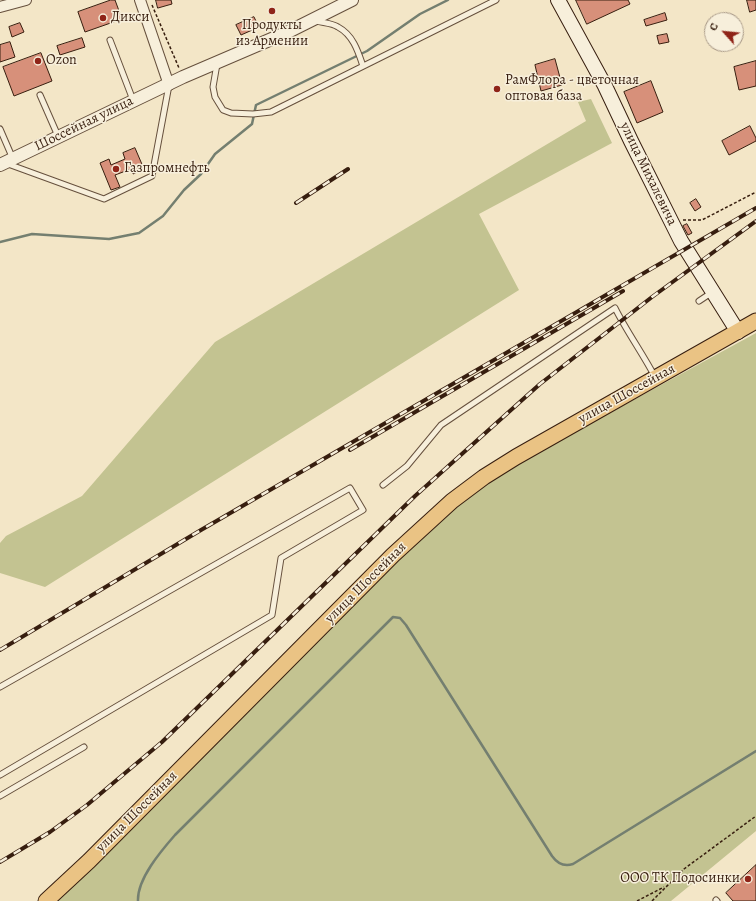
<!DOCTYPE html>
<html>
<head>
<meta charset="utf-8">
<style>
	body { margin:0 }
	#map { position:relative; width:756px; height:901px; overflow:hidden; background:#f3e6c7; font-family:Alegreya,serif }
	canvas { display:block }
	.north { position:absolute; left:704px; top:12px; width:40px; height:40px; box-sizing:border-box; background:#f7efdb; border:1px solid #aa9b89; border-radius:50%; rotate:297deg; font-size:11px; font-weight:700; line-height:16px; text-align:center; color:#371e0f }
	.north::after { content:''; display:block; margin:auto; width:14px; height:18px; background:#8f2418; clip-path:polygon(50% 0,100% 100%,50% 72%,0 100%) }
</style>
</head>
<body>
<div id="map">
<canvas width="756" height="901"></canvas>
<div class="north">С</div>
</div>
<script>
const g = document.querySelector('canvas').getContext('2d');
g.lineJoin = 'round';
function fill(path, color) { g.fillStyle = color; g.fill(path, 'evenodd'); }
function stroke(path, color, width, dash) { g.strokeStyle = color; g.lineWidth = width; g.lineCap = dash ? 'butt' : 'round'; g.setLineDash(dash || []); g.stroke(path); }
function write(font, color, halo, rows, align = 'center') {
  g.font = font + ' Alegreya,serif'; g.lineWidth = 3; g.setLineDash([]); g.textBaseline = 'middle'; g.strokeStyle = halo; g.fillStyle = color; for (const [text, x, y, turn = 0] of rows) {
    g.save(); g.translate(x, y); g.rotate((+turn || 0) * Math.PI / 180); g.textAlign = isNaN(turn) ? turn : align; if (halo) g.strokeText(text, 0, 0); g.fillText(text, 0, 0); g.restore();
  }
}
fill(new Path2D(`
	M591,99L612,143L479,214L519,290L45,587L0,573V543L6,536L82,496L215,342L586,121L578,102Z
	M756,333V831L671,901H57L400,557L463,501L487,483L520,462Z`), '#c3c391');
stroke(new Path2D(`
	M0,242L32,234L109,239L139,233L163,216L184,190L201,174L215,154L252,124L256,105L367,51L420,14L448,0
	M138,901C137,879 161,851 175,835L393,617L400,618L406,625L552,856C557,863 564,867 573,864L756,751`), '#747f70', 2.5);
const building = new Path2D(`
	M111,0H115L122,19L85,32L78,12Z
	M156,0H171L172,4L158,8Z
	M576,0H628L630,4L587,24Z
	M747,0H756V10L750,12Z
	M665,13L667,20L646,26L644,20Z
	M254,17L259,27L241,35L236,25Z
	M20,23L24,32L12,37L9,27Z
	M667,34L669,42L659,44L657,36Z
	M82,38L85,47L60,55L57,46Z
	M10,42L15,57L0,62V45Z
	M41,53L52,81L14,96L3,67Z
	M555,59L562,85L541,91L535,65Z
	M756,61V86L739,90L734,67Z
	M651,81L663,112L637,123L624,92Z
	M750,126L756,138V141L729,155L722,141Z
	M135,148L144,169L133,174L131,169L115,175L120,187L111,190L100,163L109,159L111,165L125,159L123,153Z
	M696,199L701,207L695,211L690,203Z
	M687,224L692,233L688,235L683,226Z
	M756,865V901H733L726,893Z`);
fill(building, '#d7907a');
stroke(building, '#371e0f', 1);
const service = new Path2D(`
	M316,21C323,23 332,23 338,27C353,35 358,51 363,66
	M110,40L133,100
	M217,64L213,87L215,97L223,110L231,113L253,114L271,112L496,0
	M40,95L58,136
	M0,129L13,159
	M8,164L104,199L152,176L169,85
	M699,301L711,293
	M383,485L407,466L441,425L615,308C627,332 643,354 655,377
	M0,687L350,488L363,510L281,558L272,615L0,775
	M0,796L84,747
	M716,900L717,901`);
const minor = new Path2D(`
	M140,0L169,85
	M0,7L26,0`);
const tertiary = new Path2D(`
	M0,165L183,77L288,32L352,0`);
const secondary = new Path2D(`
	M558,0L605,86L631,141L681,241L738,332`);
const primary = new Path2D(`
	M46,901L89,861L393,555L452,501L484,477L516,457L756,321`);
stroke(service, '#66503d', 7);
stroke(minor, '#66503d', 12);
stroke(tertiary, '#66503d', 14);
stroke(secondary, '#371e0f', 16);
stroke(primary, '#371e0f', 17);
stroke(new Path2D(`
	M152,5L179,68
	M683,220H702L756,192
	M637,901L664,887
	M652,901L684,869L756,816`), '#371e0f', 1.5, [3, 2]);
stroke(service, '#f7efdb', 5);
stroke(minor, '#f7efdb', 10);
stroke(tertiary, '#f7efdb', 12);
stroke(secondary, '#f7efdb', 14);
stroke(primary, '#eac384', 15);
const rail = new Path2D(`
	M296,203L348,169
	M350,450L623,291
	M0,650L201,530L756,208
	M0,862L50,832L87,805L162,742L415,496L540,384L652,297L756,221`);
stroke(rail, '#371e0f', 4);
stroke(rail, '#f7efdb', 2.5, [8]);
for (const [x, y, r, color] of [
	[272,11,4,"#8f2418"],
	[103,18,4,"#8f2418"],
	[38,61,4,"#8f2418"],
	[497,89,4,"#8f2418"],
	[116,169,4,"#8f2418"],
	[748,879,4,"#8f2418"]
]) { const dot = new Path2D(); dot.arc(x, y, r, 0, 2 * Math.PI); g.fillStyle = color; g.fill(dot); stroke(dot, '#f7efdb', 1.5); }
write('14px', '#371e0f', '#f7efdb', [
	["Дикси",111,18],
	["Продукты",272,26,"center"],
	["из Армении",272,42,"center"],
	["Ozon",46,61],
	["РамФлора - цветочная",505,81],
	["оптовая база",505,97],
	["Газпромнефть",124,169],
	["ООО ТК Подосинки",740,879,"right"]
], 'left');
write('14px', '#371e0f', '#f7efdb', [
	["Шоссейная улица",84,124,-26],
	["улица Михалевича",648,174,64],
	["улица Шоссейная",627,394,-29],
	["улица Шоссейная",366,583,-45],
	["улица Шоссейная",137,812,-45]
]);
</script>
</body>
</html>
